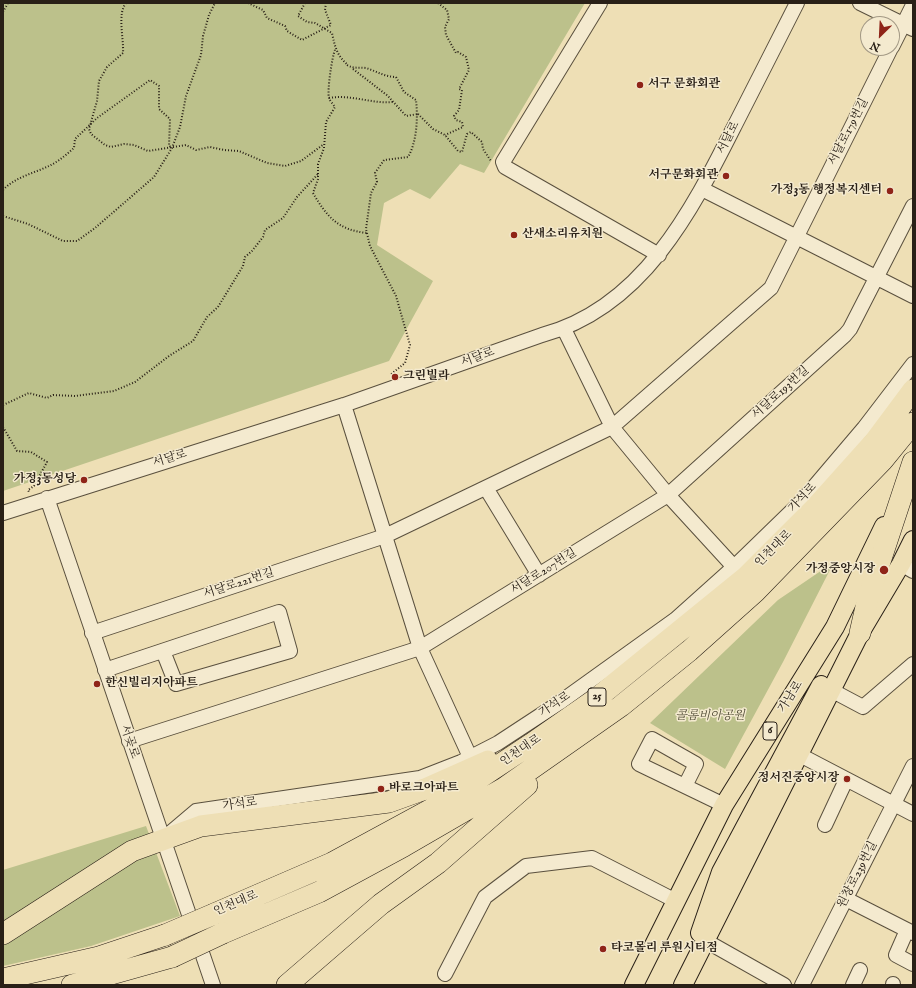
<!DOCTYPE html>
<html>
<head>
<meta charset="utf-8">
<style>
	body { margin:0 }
	#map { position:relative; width:916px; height:988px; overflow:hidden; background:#eedfb5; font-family:"IM FELL English",serif }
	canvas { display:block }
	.frame { position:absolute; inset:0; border:4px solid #292017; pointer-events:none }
	.north { position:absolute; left:860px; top:16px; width:40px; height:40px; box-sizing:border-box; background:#f4eacf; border:1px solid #a39985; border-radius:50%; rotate:204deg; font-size:11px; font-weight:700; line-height:16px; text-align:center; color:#292017 }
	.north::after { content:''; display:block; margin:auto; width:14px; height:18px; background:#8f2418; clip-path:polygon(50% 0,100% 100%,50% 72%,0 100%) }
</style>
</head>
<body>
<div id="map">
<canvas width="916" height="988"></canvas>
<div class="frame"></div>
<div class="north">N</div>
</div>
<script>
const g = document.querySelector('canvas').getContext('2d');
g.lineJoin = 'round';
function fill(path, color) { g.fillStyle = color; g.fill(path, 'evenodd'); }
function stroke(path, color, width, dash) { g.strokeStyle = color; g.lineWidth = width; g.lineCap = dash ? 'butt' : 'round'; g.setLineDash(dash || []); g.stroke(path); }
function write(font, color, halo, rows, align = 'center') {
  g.font = font + ' "IM FELL English","Noto Serif KR",serif'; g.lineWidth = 3; g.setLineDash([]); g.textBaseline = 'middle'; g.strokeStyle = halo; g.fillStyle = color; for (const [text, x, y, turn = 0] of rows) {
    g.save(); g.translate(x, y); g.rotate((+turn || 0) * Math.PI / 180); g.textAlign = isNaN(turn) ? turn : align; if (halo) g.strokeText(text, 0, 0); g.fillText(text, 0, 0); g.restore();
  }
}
fill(new Path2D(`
	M3,3H585L484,173L460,164L430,199L410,189L384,203L377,245L433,281L389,361L3,491Z
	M834,562L783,662L725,769L650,723L778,600Z
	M146,826L180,916L91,946L3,966V870Z`), '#bcc18b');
const minor = new Path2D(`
	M600,3L503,162L505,167L659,255
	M860,3L913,29
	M892,47L913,5
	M702,189L913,296
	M564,329L612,427L668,495L734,567
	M344,405L420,648L470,757
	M486,488L539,575
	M47,498L213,985
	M3,513L344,405L542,335C643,308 692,210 735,125C756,84 776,44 797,3
	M901,564L913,571
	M92,633L385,536L612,427L771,288L891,48
	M105,670L279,612L290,651L176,684L163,651
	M831,690L863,707L913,664
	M129,741L420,648L668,495L845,335L850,329L913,206
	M800,755L913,814
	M685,786L696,764L652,739L639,764L724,805
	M825,825L846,780
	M170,833L196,811L420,778L461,762L498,743L559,703L676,619L734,567L802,501L864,428L913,364
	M846,899L913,933
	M907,930L896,955L913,964
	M706,941L784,985
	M445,974L485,897L526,866L592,858L676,901
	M802,985L913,766
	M853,985L860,970
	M893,985V984`);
const major = new Path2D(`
	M700,933L721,872L821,685
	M634,985L724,805L835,627L884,526
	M683,985L860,633L901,564L913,540`);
const highway = new Path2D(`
	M860,633L868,598L913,462
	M214,914L332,863L439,805L531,744L597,698L746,577L815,508L875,441L913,390
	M223,933L319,892L404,846L504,788L621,706L689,651L755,592L883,460L913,423
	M3,934L132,851L201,826L389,802L425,789L488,761
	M3,979L99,957L165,935
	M72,985L172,957
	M287,985L381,904L438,863L527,785`);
stroke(minor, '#5a503e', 16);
stroke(major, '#292017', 20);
stroke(highway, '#292017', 22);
stroke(new Path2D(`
	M126,3C117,14 124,39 123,53L107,67L99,81L97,101L89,129L91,134L105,145L111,147L124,144L134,145L148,151L186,145L196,150L210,147L224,150L239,151L267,163L285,166L301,161L324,144
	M248,3L263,10L267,18L285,26L287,31L302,40L331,25L325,10L326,3
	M305,3L298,16L307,22L315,23L332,33C335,47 337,56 348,65
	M438,3L447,10L449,19L445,27L446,35L456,53L458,52L466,57L469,70L459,89L462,90L459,110L454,116L456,120L462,122L463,127L445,135
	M3,12L8,3
	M335,50C332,57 327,91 329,98C330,101 333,104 335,107L326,122L324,148L318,164V179L313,193C327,217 338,230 367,233
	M347,65C354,69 358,67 366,68C376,71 385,77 396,77L404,92L416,100C418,117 417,142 408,157L384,160L375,173L377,182L371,193L366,229L370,246L396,296L410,345L405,363L390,375
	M353,69L388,96L406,116L418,114
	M329,98C351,94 371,104 393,102
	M418,114L433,129L445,135L458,151L462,152L467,134L471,132L482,142L483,149L491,161
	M3,190C15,177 35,173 51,165C59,161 67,154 74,148L75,139L97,118L150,80L159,86V109L170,119L169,146L171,147
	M3,216L28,224L63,241H77L95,228L154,177L172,148L180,127L186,96L201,55L203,36L209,15L215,3
	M3,405L29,393L47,398L53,395L75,396L114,391L135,382L169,356L193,341L207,317L218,307L243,266L245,257L252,251L263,237L265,230L283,218L297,197L318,174
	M3,427L17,451L31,452L47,462L34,486L28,490L29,492`), '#292017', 2, [1, 2]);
stroke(minor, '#f4eacf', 14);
stroke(major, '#eedfb5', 18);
stroke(highway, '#eedfb5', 21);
const highwayBridge = new Path2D(`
	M165,935L214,914
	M172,957L223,933`);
stroke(highwayBridge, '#292017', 22, []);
stroke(highwayBridge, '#eedfb5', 21);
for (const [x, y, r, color] of [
	[640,85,4,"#8f2418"],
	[726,176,4,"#8f2418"],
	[890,191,4,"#8f2418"],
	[514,235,4,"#8f2418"],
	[395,377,4,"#8f2418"],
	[84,480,4,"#8f2418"],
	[884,570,5,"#8f2418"],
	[97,684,4,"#8f2418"],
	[847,779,4,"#8f2418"],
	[381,789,4,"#8f2418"],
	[603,949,4,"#8f2418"]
]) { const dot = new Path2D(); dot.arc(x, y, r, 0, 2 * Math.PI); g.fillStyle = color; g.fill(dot); stroke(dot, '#f4eacf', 1.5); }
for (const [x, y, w] of [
	[597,697,18],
	[770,731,14]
]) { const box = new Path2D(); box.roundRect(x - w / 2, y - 9, w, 18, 3); g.fillStyle = '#f4eacf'; g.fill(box); stroke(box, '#292017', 1); }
write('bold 11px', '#292017', null, [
	["25",597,697],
	["6",770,731]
]);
write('bold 12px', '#292017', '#f4eacf', [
	["서구 문화회관",648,85],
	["서구문화회관",718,176,"right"],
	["가정3동 행정복지센터",882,191,"right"],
	["산새소리유치원",522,235],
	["그린빌라",403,377],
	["가정3동성당",76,480,"right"],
	["가정중앙시장",875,570,"right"],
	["한신빌리지아파트",105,684],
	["정서진중앙시장",839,779,"right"],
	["바로크아파트",389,789],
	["타코몰리 루원시티점",611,949]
], 'left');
write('12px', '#292017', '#f4eacf', [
	["서달로179번길",849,132,-63],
	["서달로",729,138,-63],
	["서달로",478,358,-20],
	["서달로193번길",781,393,-42],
	["서달로",170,459,-17],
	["가석로",803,498,-47],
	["인천대로",774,549,-45],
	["서달로207번길",544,572,-32],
	["서달로221번길",239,584,-18],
	["가남로",791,697,-58],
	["가석로",555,705,-34],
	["서곶로",129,742,71],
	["인천대로",521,751,-34],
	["가석로",240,805,-8],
	["원창로239번길",858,875,-63],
	["인천대로",236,904,-23]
]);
write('italic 12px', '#55503a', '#f4eacf', [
	["콜롬비아공원",710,717]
]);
</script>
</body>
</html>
